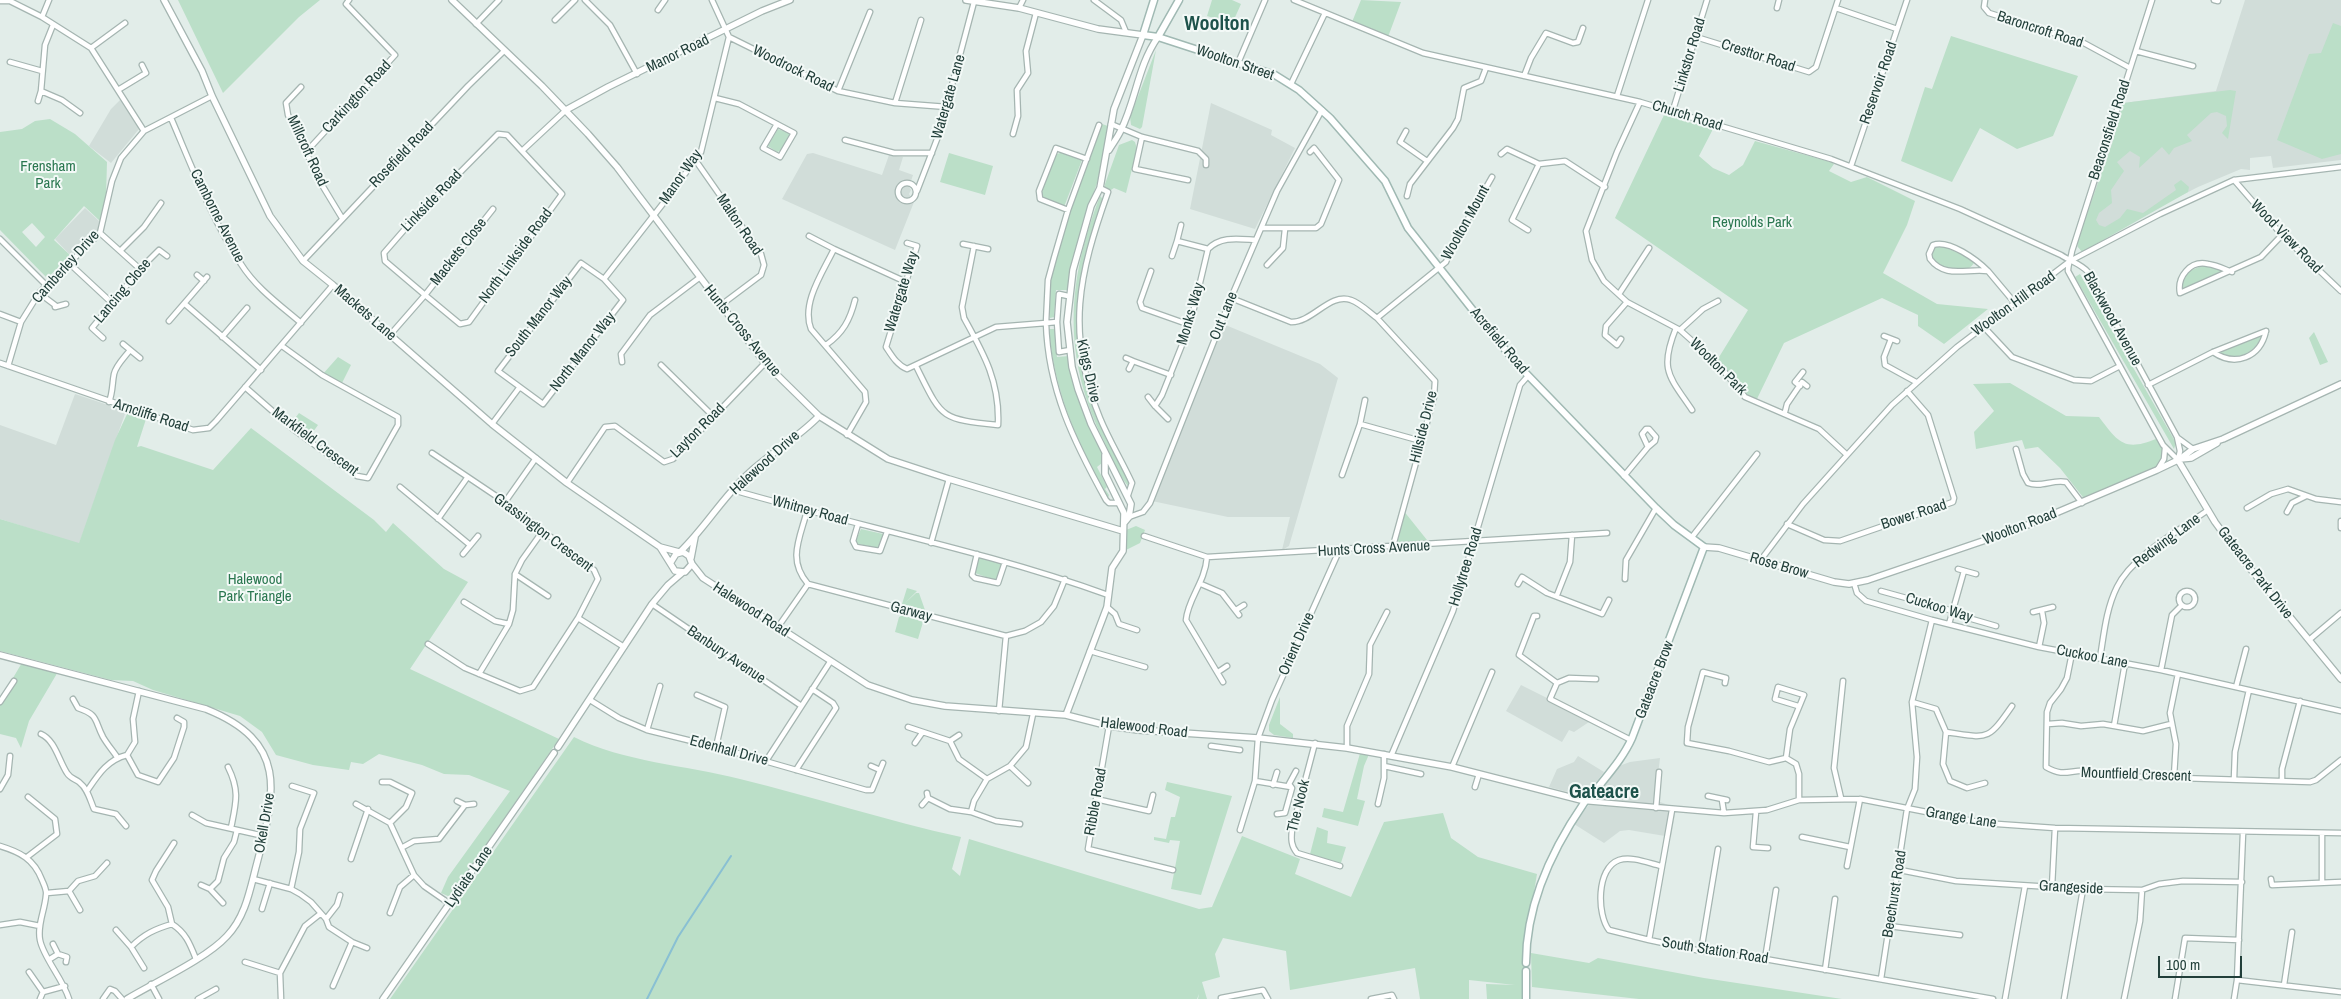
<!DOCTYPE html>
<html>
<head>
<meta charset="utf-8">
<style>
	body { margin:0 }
	#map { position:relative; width:2341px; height:999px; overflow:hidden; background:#e2ede9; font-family:"Archivo Narrow",sans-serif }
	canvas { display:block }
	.scale { position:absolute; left:2158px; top:956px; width:84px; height:22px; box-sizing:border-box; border:2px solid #223f3a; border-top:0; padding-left:6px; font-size:15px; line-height:18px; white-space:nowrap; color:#223f3a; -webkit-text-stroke:4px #f3f9f7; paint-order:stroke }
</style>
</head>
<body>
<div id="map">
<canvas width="2341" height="999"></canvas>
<div class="scale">100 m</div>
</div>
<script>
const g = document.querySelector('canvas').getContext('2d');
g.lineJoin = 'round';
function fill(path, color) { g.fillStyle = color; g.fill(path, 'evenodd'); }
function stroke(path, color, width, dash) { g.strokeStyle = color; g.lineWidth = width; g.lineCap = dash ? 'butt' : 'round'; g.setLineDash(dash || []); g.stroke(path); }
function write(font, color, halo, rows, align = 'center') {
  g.font = font + ' "Archivo Narrow",sans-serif'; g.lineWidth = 4; g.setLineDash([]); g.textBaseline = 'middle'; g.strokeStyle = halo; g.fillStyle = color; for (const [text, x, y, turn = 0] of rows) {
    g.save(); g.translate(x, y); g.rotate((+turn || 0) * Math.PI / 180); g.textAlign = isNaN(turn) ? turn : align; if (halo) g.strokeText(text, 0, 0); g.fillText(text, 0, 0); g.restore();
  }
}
fill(new Path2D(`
	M2245,0H2341V160L2273,168L2271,156L2250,158V170L2241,169L2198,187L2079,248L2076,246L2123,103L2216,91Z
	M120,100L139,129L111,163L89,146L111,109Z
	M1211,103L1272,130L1271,135L1295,148L1255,229L1190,209Z
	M813,153L882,175L889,155L903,157L899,170L913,175L909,187L911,190L909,194L914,202L895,250L782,199L807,154Z
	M85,208L99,221L98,230L71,256L55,239Z
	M1223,324L1320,364L1338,378L1289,546L1282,550L1290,517H1228L1152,501Z
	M75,394L126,411L79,544L0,519V425L56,445Z
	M1521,685L1545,697L1589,722L1574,732L1569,730L1562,742L1506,711Z
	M1578,756L1604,772L1593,786L1579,795L1549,787L1557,769L1574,762Z
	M1660,758L1655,800L1668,805L1675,814L1671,837L1629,830L1620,831L1604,843L1574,824L1619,766L1630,762Z`), '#d1ddd9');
fill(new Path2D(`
	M178,0H320L299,17L223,93Z
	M1212,0H1232L1241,4L1232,24L1207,16Z
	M1361,0L1401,2L1388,37L1352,22Z
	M2333,23L2341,26V154L2322,159L2277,140L2309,54L2321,53Z
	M1951,36L2078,76L2053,136L2017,149L1980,128L1952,182L1901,161L1925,87L1932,89Z
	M1156,50L1142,127L1140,129L1131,125L1130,117Z
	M2230,90L2236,91L2228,139L2222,133L2227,126L2226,116L2217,112L2211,113L2187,135L2192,141L2174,148L2169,155L2162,147L2139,168L2140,157L2130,151L2117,162L2124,171L2111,190L2112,203L2099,213L2096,220L2099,225L2105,227L2120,218L2127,209L2143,213L2176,190L2174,185L2181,180L2189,187L2188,192L2082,252L2078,247V239L2112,144L2123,103Z
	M1664,115L1713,129L1699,156L1713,168L1729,175L1743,165L1755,141L1831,162L1834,164L1829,171L1851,182L1867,177L1915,201L1907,225L1883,273L1937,304L1988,309L1944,344L1918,326V315L1882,298L1784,343L1755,403L1740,390L1716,362L1748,310L1615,218Z
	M50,119L75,134L107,162L106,197L100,221L84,206L54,240L71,256L47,278L0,230V132L22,129L35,121ZM32,223L45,237L36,247L22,232Z
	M1102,124L1108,126L1098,180L1078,240L1067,290H1056L1054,317L1050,318C1044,261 1082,178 1102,124Z
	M778,129L789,133C790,140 783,151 777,152L768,146Z
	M1132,140L1135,142L1137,149L1126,193L1114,188L1111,190L1105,187V184L1119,145Z
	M1062,152L1082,160L1064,207L1044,199L1041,195L1055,155Z
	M949,153L993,166L985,195L940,182Z
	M1100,196L1103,199C1077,272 1064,336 1095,410C1105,434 1118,458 1130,482L1128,486C1118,474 1110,454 1103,439C1062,355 1067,281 1100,196Z
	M1940,245L1970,258L1974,263C1965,278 1938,268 1931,256L1934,246Z
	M2207,265L2227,272L2181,291C2180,274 2192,268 2207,265Z
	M2080,274L2176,443L2174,449L2075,277Z
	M1049,329H1055L1057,357L1069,356L1086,418L1103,454L1102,463L1097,467L1107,487L1105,489L1109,495L1108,498C1101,489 1095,475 1090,464C1068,421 1053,378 1049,329Z
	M2314,332L2328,362L2320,365L2309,338Z
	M2264,333C2253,355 2239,362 2216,352Z
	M338,357L351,365L341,385L322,375Z
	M2010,383L2066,416L2099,417C2118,442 2124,452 2156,439L2163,445L2168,462L2086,501L2060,468L2038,447L2025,449L2022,440L1976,449L1974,432L1994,411L1973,384Z
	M128,412L146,419L137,447L141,446L213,470L251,428L374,520L386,532L393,523L444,569L468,582L410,669L559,739L450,897L441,893L448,877L510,791L469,775L444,774L422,765L379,754L363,764L351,762L349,770L313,765L276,755L262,732L240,716L153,690L133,681L111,680L0,651V519L79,543L115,440Z
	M299,413L318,425L308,439L289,426Z
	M1403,510L1431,545L1393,546Z
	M1136,526L1145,530L1140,543L1126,550V530Z
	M861,529L883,534L878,548L858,544L856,540Z
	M979,556L1002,563L997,579L994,580L975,573Z
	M907,588L917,591L904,604L916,593H919L925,610L902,604Z
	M903,615L923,622L918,639L895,632L899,617Z
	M23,661L59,670L29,721L21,748L16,738L0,734V700Z
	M1280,697V724L1293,734V738L1274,735L1269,731V725Z
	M574,737C624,762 685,765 740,779C814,797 887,821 961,837L952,869L960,876L969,839L1199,909L1212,907L1242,836L1300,859L1295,874L1351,897L1384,822L1443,813L1451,838L1478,857L1537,874L1527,934L1526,999H1487L1486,984L1515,985L1469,980V999H1420L1415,968L1290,990L1286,951L1223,938L1215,954L1220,977L1202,982L1207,999H1198L1199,994L1197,999H390Z
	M1361,750L1370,752L1364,766L1357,799L1365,801L1358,826L1322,817L1324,808L1343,812Z
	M1167,782L1232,796L1201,895L1171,889L1180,841L1170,840L1169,843L1154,840V837L1166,839L1171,817H1175L1180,797L1165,790Z
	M1317,827L1328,831L1327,843L1346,847L1340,866L1309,858Z
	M1531,953L1589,963L1598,958L1704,978L1842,999H1639L1532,987Z`), '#bbdfc8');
stroke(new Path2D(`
	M647,999L678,937L731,856`), '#89c0d3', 2);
const minor = new Path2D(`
	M585,0L610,25L637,74
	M1094,0L1121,20L1126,32
	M1294,0L1423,53L1640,102L1831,159L1960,209L2061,255C2070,261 2081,264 2088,272L2177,437L2180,451L2178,460L2163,445L2068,271C2068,264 2071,258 2072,251L2152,0
	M1985,0L1984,7L1989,13L2082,42L2130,68
	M2214,0L2218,1
	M0,1H10L42,17L91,48L144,131
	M1019,8L1023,0
	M1777,8L1779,0
	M1836,8L1897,29
	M658,10L665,0
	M42,17L49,0
	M555,20L575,0
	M476,24L499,0
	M53,25L45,45L41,91L62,100L80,113
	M729,37L838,91L895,103L947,107
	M1696,37L1809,72L1816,67L1838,0
	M91,48L125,23
	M2136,51L2193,66
	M10,62L42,71
	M1238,63L1265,0
	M1524,76L1531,58L1546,33L1573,43L1578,42L1583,28
	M1291,84L1325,13
	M301,87L286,103L288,115L322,185L342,218
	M118,90L146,73L142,65
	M838,91L870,12
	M1617,96L1648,0
	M715,98L739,104L794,133L780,157L763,148L777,124
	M38,101L41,91
	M1640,102L1617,152L1586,231L1592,260L1604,281L1627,302L1680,330L1718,364L1745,397L1819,429L1846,454
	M895,103L921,20
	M1673,110L1707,0
	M171,118C192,167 212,220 241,264C256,288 280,305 301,323
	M1111,124L1142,137L1198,151L1206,159V165
	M1406,131L1400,142L1427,161
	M1013,134L1018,116L1017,90L1028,73L1026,51L1036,13
	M1142,137L1135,169L1188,180
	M845,140L894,153H932
	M523,150L566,110
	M307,151L395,55L346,4L349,0
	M1501,154L1507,149L1539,164L1565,161L1605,187
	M696,161L761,254L764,265L761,275L721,305
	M1851,166L1907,0
	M2234,180L2282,235L2341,291
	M898 192a9 9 0 1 1 18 0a9 9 0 1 1-18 0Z
	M1100,188L1108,192C1079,274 1065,333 1100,418C1109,440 1122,461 1132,483L1128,495
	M917,191L939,134L974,2
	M1407,196L1410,184L1453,128L1458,119L1464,88L1481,81L1486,68
	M1068,210L1040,199L1039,191L1056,148L1087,159
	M1261,228H1316L1321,224L1339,180L1314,148L1310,152
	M1528,230L1512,220L1539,164
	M100,233L140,269
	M809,236L834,249
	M0,239L47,286
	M1177,241L1181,225
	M907,243L917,246L886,347C892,356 897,365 907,369L996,327L1046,323C1048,390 1074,442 1106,500L1109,503H1119
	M963,244L988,249
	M121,250L144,227L161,203
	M1172,256L1177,241L1208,249
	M303,261L468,86L504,51
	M581,263L604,279L623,300L543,404L498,371Z
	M70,264L113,304
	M1267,265L1283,248L1285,229
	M1151,271L1140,302L1142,308L1190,325
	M1988,271C1977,260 1949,239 1933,245L1929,254L1930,259C1945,279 1967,268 1988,271L2014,302
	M2232,272C2224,269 2216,265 2208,264C2190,260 2177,277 2180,293L2261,257L2282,235
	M197,275L204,281
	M604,279L665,201L701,152L729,37L712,0
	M39,293L55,305
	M1619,294L1649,248
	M1068,296L1059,294L1057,322L1059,352L1070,350
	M1231,298L1291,322C1312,323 1330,292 1351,300C1360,303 1369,312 1377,318
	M185,304L261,370
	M55,307L66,304
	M0,314L21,322
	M169,321L207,277
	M1057,322L1046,323L1048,280L1054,258L1068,210L1099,125
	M1983,326L2012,357L2074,380L2091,381L2120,366
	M1676,328C1659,370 1669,376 1692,410
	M1680,330L1703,309L1718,301
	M390,335L425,295L385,261L384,253L411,222L498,134L507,135L562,194L469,322L460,324L425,295L493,209
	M1884,336L1897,341
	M222,337L247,308
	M103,338L92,328L140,269L159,250L167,256
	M1621,339L1617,345L1605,335L1606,326L1627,302
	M1891,339L1884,357L1885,365L1916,382
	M123,344L140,358
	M826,345C843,333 850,320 855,300
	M2213,352C2235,367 2260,358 2266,331
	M1126,358L1133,361
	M622,362L621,354L650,315L699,278
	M0,363L193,430L209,428L216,421L333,285
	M661,365L713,416
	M8,366L21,322L39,293L100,233L112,181L121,158L144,131L212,96
	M916,366C942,418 939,419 998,425C1000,382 984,354 964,318L962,307L974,246
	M1129,369L1133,361L1171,375
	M2148,385L2213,352L2266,331
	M1800,386L1795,382L1803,372
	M245,387L293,429L357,476L368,478L398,425V417L322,375L282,346
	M1148,397L1155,406
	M109,402C113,392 112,384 114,374C116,365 125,357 130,350
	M1785,412L1787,404L1802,382L1807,386
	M1168,419L1155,406L1162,395L1190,325L1208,249C1221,236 1238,239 1255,240
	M492,424L519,388
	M1360,424L1421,441
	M847,435L866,402L865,392L811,329C801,303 823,272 834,249L906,282
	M2178,438L2193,449
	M2016,449L2023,474L2028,483C2041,488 2053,479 2066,482L2082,503
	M2158,469L2164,459L2165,448
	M1342,475L1360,424L1365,400
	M1624,476L1648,447L1642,434L1646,429H1649L1656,437L1655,441L1648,447
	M567,483L605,427L615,426L664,462L673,459L765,363
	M400,487L470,545
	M733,490C857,526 986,551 1108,595
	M505,502L536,458
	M2247,508L2271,494L2288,489L2316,499L2341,502
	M807,511C800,538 787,560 808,584L1006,636L1025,631L1041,622L1054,606L1065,579
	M2287,512L2292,503L2306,496
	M1129,517L1143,512L1150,503L1231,298L1277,191L1322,110
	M438,519L467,478
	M2341,521V528
	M858,524L853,541L856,547L880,551L887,532
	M1787,524L1824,540L1840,541L1953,502L1954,498L1928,415L1907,391
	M1144,536L1207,557L1607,533
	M1692,537L1757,454
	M931,543L949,479
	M1393,546L1434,397L1435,381L1377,318L1446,262L1452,247L1492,177
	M463,554L478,536
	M977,554L972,575L975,578L998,583L1005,562
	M1207,557C1205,583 1188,598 1186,620L1223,682
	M1760,561L1803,504L1892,405L1957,347L2070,261L2160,214L2234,180L2341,167
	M1958,569L1976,574
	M515,574L548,596
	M1625,579L1626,560L1656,508
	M1854,583L1857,593L1866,601L1932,620L2039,647L2161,670L2341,711
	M1201,584L1222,593L1239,615
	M1518,584L1522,577L1547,593L1602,614L1609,600
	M1881,591L1953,611L1958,615L1996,626
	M2179 599a8 8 0 1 1 16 0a8 8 0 1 1-16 0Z
	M1557,595L1570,562L1572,535
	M464,602L495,621L509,624
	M652,604L800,705
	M1107,607L1115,614L1119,624L1137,630
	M1236,610L1244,605
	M2033,612L2053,607
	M1537,616H1534L1519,655L1557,683L1550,699L1631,740
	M578,618L624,647
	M1949,624L1964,571
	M778,627L808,584
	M2309,640L2341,613
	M428,644L465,668L520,691L533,687L578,618L598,579L594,570L505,502L432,453
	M2039,647L2044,623L2042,611
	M1090,651L1145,667
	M2072,653L2067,678L2061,689L2050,703L2047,712L2046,767C2065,778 2070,769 2088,771C2097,772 2106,774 2115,776L2310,782L2316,780L2341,760
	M2100,658C2104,634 2106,609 2117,587C2132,556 2180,530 2208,510
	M2161,670L2172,615L2182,605
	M1218,672L1227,666
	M479,674L509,624L513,610L515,574L522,560L542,532
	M1557,683L1569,678L1596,679
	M1725,683L1726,678L1703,672L1688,727L1687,743L1729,751L1769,762L1786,758
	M2236,687L2246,649
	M697,695L725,707L716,747
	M73,699L78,708C99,715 94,720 103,737C107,744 113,751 117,757
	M590,700L619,718L647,730L716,747L866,790H872L883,763
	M0,702L14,681
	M1912,702L1936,709L1946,732L1943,764L1950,781L1967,788L1985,783
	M1798,706L1775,699L1778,687L1804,695L1790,729L1786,758L1796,764L1799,774V800
	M999,711L1006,636
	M2048,724L2062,723L2081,726L2103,724L2143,731L2171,724
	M1109,726L1088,849L1173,870
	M2114,726L2125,663
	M908,727L950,741L959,735
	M647,730L660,686
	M1946,732C1988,738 1987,742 2012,706
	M41,734C55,740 59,761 67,773C70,778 75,779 79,782C88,789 90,800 94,809L116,814L126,826
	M950,741L959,759L987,779
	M915,743L922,733
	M1315,743L1292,830C1291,839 1291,846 1297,853L1340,866
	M1211,746L1240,750
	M1347,748V726L1369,674L1370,645L1387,612
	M127,755L138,775L158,782L174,758L184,727V722L177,718
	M1391,756L1453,611L1520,385L1528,376
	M766,761L830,662
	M871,766L880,770
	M1010,766L1028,783
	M1384,766L1421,774
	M228,767C240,791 236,803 231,828
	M1452,767L1492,672
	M796,770L836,708L833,703L812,689
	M2174,776L2176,744L2170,713L2178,674
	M2234,779L2235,752L2249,690
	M2282,780V769L2300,701
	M1255,781L1291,787
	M382,782H390L412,793L406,807L390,823
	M1273,785L1277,772
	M1475,787L1479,774
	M0,789L8,775L10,756
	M87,791C98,775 107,760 127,755L135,742L133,719L139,691
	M1708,796L1727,800
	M928,798L950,809L971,812L996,821L1020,824
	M1841,798L1834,768L1843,681
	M1096,799L1149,811L1153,795
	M1722,800L1724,813
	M457,801L465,805L474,804
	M1585,801L1724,813L1767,810L1799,800L1860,799L1983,823L2055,828L2341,833
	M356,804L390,823L414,875L424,886L450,904
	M1378,804L1384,778V754
	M922,805L928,798L927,793
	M1656,808L1659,772
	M1672,810L1649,940L1701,951L1765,959L1993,999
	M971,812L974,801L987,779L1010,766L1026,747L1033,714
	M1756,812L1753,847L1768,848
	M1277,814L1285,813L1292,788L1289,784L1296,771
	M192,815L206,823L264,836
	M1240,830L1255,781L1258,738L1272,700L1339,551
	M2322,834V883
	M1802,837L1850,847
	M174,843L156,871L152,880L168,907L172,924C186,933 190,944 196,959
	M0,846C20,852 34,859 42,880C44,885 47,890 46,895C45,910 37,925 40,940C43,957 63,979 69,999
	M403,847L414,841L439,839L465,805
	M27,857L57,834L55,819L28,797
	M351,859L368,809
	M1847,866L1860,799
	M1900,870L1956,881L2083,889L2142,890L2159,884L2183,881L2242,882
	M253,879L291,889L300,894L311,902L326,919L329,927L352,942L367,948
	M2271,879L2272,885L2341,882
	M201,885L210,889
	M2052,887L2055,828
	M291,889L299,852L300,829L314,793L292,786
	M69,891L80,910
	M47,893L69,891L78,881L95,876L107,863
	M223,903L210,889L218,881L224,858L234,842L237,830
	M262,909L270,883
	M390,913L400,887L414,875
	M326,919L337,905L340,895
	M0,925L20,922L40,926
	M1889,926L1960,935
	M116,930L131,947L144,968
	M1649,940L1609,930C1597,915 1596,868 1619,860C1632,856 1648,863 1661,866
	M53,944L58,954
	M131,947C144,934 155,929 172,924
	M1701,951L1718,849
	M50,959L58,954L67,957L66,962
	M1765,959L1776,890
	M245,962L280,973
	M1825,970L1835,899
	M29,972L43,992
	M1881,979L1907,809L1915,789L1917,757L1912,702L1932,620
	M2237,980L2341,992
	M151,984L159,999
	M2284,985L2292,932
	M333,986L352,942
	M1221,998L1263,990L1268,999
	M40,999L43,992L65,986
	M103,999L110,989L115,991L122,999
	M198,999L216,989
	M281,999L280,973L305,926L320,914
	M1371,999L1392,995L1394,999
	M2005,999L2025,886
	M2064,999L2083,889
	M2124,999L2140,921L2142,890
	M2175,999L2185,938L2239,940
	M2234,999L2237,980L2243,833`);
const tertiary = new Path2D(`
	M164,0L202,71L212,96L270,216L303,261L333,285L492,424L567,483L660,547L679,552
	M452,0L542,86L588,134L617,167L765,363L819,416L888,459L949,479L1123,531
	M966,0L1019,8L1098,29L1143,35L1114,109L1100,188L1091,206L1073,270L1067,322L1072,367L1078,389L1091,424L1131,504L1129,517L1124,523
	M566,110L608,87L762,11L790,0
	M1109,150C1113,143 1118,137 1121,130C1136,100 1138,65 1158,37
	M2180,459L2191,458L2217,443
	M2178,460L2215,522L2239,555L2341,679
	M660,547L675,571L685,572L692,564L689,556L683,552L676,554L671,562
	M1704,547L1719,548L1834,582L1849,584L1868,580L2018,529L2157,470L2180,459L2193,449L2223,439L2341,384
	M680,552C705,528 722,498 748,474C770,453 798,438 819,416
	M691,558L695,537
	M692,564L703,578L868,685L912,700L945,706L1066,715L1109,726L1138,730L1258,738L1347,748L1452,767L1585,801
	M0,655L206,709C288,742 276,791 257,863C250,889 246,916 227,936C206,959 155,982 127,999
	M1066,715L1107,607L1112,568L1123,551L1124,513L1105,474V455
	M558,747L652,604L668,585L682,573
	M383,999L554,753`);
const secondary = new Path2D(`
	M1154,0L1143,35L1158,37L1275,75L1299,90L1330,118L1385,181L1408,228L1483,323L1518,365L1656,508L1674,525L1704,547L1632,738C1624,756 1611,771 1599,786C1594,792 1588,797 1584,803C1551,851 1526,905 1526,963
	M1158,37L1179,0
	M1526,971V999`);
stroke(minor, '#a5b5b1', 7);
stroke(tertiary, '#a5b5b1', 8);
stroke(secondary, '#a0b9b3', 9);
stroke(minor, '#fff', 4.5);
stroke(tertiary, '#fff', 5.5);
stroke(secondary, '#fff', 6);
write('15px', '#223f3a', '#f3f9f7', [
	["Baroncroft Road",2040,30,18],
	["Manor Road",678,54,-26],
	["Linkstor Road",1690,55,-73],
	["Cresttor Road",1758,56,18],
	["Woolton Street",1235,63,19],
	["Woodrock Road",793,69,26],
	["Reservoir Road",1879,83,-71],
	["Carkington Road",357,97,-47],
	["Watergate Lane",949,97,-74],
	["Church Road",1687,116,17],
	["Beaconsfield Road",2110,130,-72],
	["Millcroft Road",307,151,65],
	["Rosefield Road",402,155,-46],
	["Manor Way",681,177,-55],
	["Linkside Road",432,201,-46],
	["Camborne Avenue",217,216,63],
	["Woolton Mount",1466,223,-61],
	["Malton Road",739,225,56],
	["Wood View Road",2286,237,46],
	["Mackets Close",459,252,-52],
	["North Linkside Road",516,256,-54],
	["Camberley Drive",66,267,-48],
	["Lancing Close",123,291,-50],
	["Watergate Way",902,292,-73],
	["Woolton Hill Road",2014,304,-36],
	["Mackets Lane",365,313,41],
	["Monks Way",1191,314,-74],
	["Out Lane",1224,316,-68],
	["South Manor Way",539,317,-52],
	["Blackwood Avenue",2112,319,61],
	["Hunts Cross Avenue",742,331,51],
	["Acrefield Road",1499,341,50],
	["North Manor Way",583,352,-52],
	["Woolton Park",1718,367,45],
	["Kings Drive",1088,371,77],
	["Arncliffe Road",151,416,18],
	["Hillside Drive",1424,427,-76],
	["Layton Road",698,431,-45],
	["Markfield Crescent",315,442,37],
	["Halewood Drive",765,463,-42],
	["Whitney Road",810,511,15],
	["Bower Road",1914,515,-18],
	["Woolton Road",2020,527,-21],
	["Grassington Crescent",543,533,37],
	["Redwing Lane",2167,541,-37],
	["Hunts Cross Avenue",1374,549,-3],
	["Rose Brow",1779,566,16],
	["Hollytree Road",1466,567,-73],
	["Gateacre Park Drive",2255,573,52],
	["Cuckoo Way",1939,608,17],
	["Halewood Road",751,610,33],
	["Garway",911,612,15],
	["Orient Drive",1297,644,-66],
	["Banbury Avenue",726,655,34],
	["Cuckoo Lane",2092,657,11],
	["Gateacre Brow",1655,680,-69],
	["Halewood Road",1144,728,7],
	["Edenhall Drive",729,751,15],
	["Mountfield Crescent",2136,775,2],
	["Ribble Road",1096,802,-80],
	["The Nook",1299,806,-76],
	["Grange Lane",1961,818,9],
	["Okell Drive",265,823,-80],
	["Lydiate Lane",469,877,-55],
	["Grangeside",2071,888,3],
	["Beechurst Road",1895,894,-81],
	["South Station Road",1715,951,9]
]);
write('15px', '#2a7750', '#f3f9f7', [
	["Frensham",48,167],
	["Park",48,184],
	["Reynolds Park",1752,223],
	["Halewood",255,580],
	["Park Triangle",255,597]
]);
write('bold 20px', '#1d524a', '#f3f9f7', [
	["Woolton",1217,25],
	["Gateacre",1604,793]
]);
</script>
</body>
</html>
